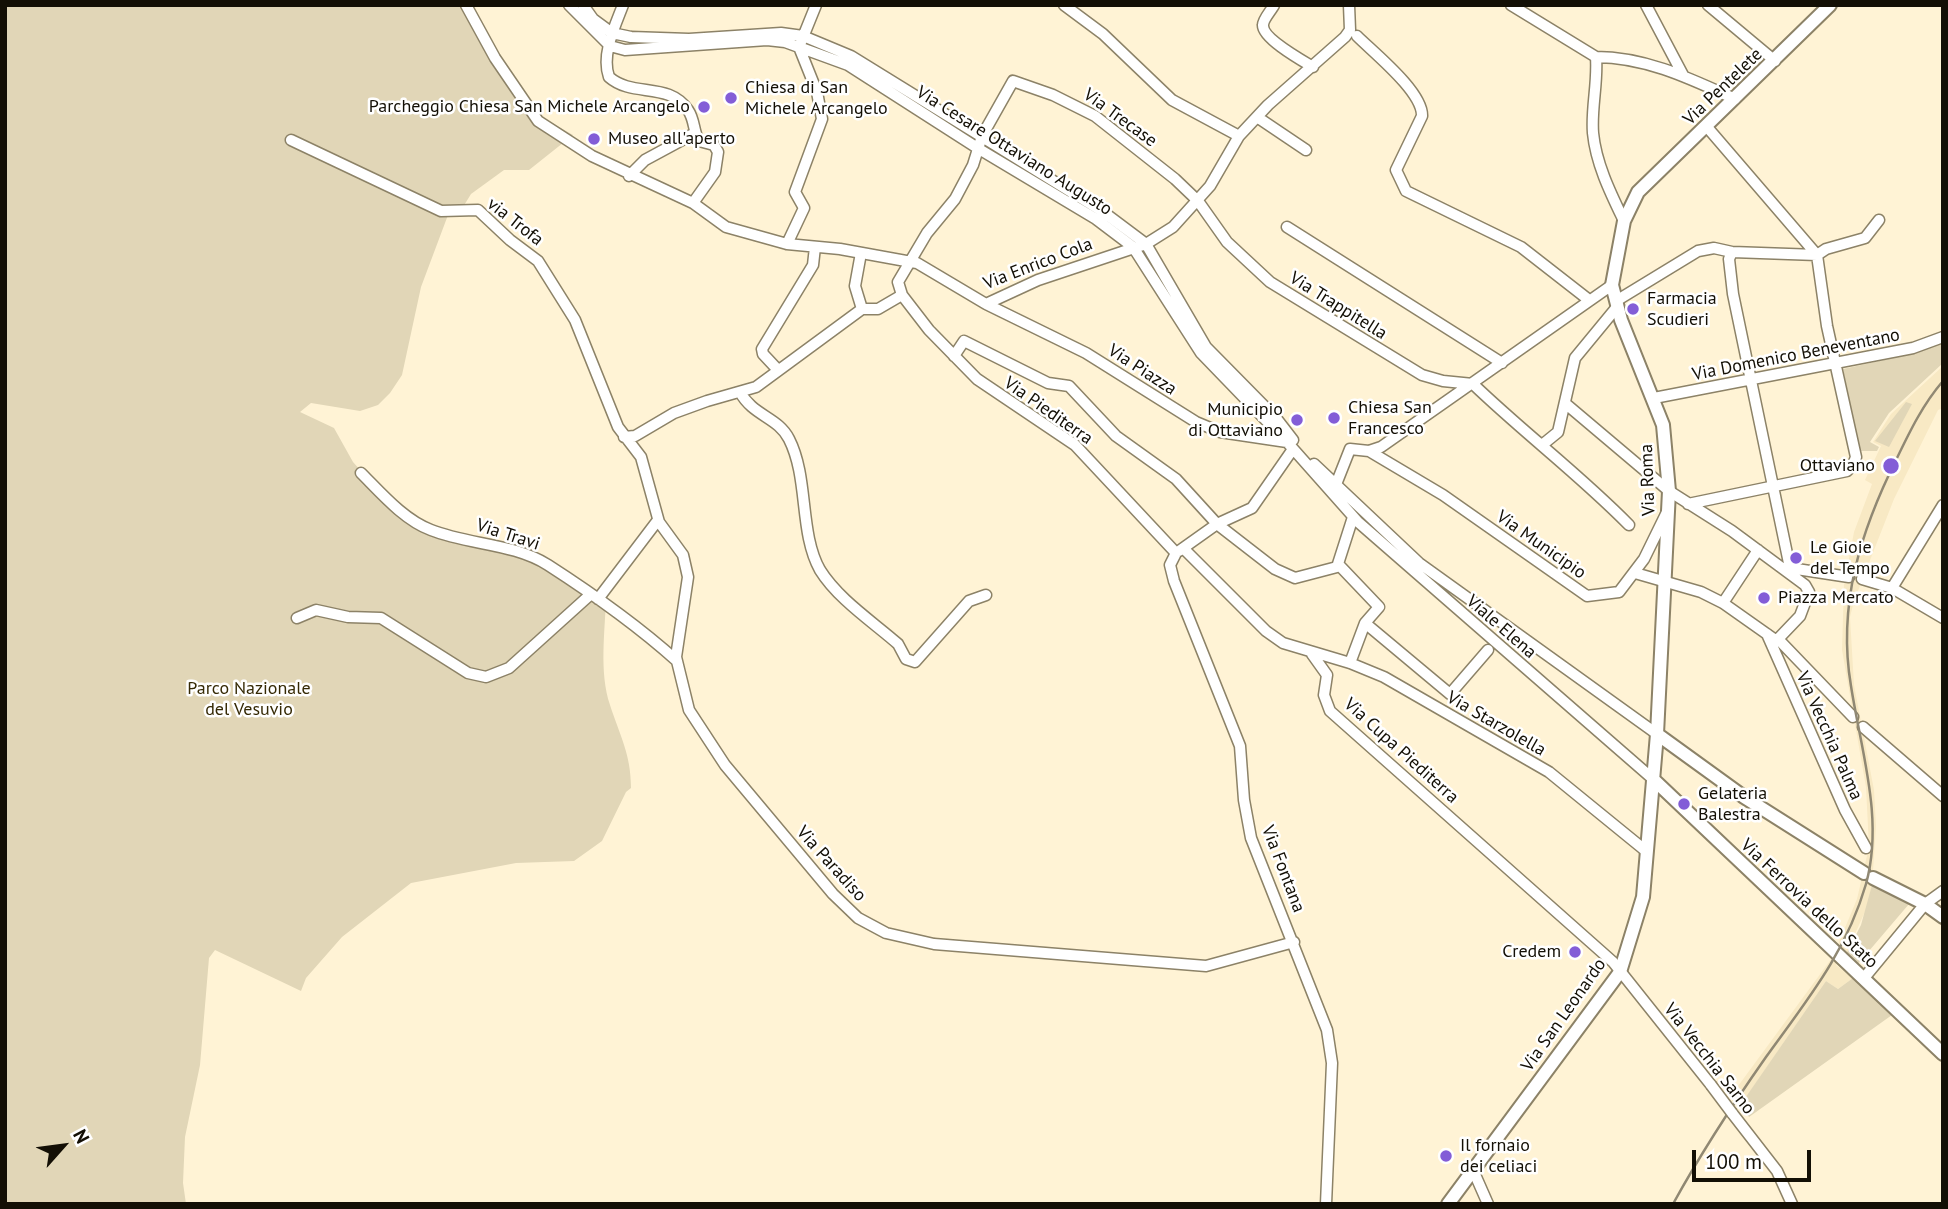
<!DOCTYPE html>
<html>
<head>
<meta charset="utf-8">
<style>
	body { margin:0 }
	#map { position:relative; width:1948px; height:1209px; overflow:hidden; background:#fff3d5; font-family:"PT Sans",sans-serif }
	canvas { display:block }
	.frame { position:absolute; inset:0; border:7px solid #130f05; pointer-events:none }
	.north { position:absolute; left:28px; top:1111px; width:70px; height:70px; -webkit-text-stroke:5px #fff; paint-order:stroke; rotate:62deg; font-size:19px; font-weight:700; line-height:28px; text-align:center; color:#130f05 }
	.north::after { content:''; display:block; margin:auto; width:24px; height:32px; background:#130f05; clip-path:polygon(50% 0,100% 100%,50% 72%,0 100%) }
	.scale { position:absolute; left:1692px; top:1150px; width:119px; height:32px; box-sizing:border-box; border:4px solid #130f05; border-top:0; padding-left:9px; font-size:21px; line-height:24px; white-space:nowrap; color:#130f05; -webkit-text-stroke:5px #fff; paint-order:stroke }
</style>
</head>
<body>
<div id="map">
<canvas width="1948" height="1209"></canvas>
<div class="frame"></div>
<div class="north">N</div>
<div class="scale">100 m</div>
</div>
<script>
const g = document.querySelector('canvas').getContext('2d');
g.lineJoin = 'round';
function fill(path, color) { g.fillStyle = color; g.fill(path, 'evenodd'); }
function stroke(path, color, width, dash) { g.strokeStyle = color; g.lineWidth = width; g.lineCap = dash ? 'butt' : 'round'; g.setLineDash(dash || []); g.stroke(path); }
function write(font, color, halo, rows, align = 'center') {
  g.font = font + ' "PT Sans",sans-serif'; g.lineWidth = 5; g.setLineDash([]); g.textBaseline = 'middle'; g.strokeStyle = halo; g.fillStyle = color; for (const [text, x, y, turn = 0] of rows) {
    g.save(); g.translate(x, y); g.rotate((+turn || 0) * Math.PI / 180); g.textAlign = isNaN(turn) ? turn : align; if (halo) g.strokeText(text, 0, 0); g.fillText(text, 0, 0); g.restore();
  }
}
fill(new Path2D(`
	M1943,366V408L1938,410L1894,499L1854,601L1850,617L1854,685L1874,790L1876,826L1872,885L1868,905L1845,956L1837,947L1857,899L1869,847L1866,787L1842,650L1844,584L1849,574L1847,569L1854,532L1872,484L1865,480L1881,446L1873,442L1891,414Z
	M1832,958L1837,962L1836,965L1853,978L1838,989L1826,981L1738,1109L1730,1097Z`), '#f8e9c4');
fill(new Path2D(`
	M5,5H469L501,64L538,115L573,135L529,170H504L471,194L463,207L448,215L421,287L402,375L390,393L378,405L360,411L311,403L300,412L334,428L353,462L379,491L427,530L485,540L587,585L606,598C605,632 599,672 610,705C620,736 631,754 631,788L626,792L602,841L574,861L516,863L411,883L342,937L306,978L301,991L215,950L209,958L200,1065L185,1137L183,1183L186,1204H5Z
	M1943,341V363L1889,413L1870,442L1879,447L1877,451H1860L1843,369L1916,353Z
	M1906,402L1912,404L1889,447L1875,441Z
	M1872,885L1909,904L1857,965L1845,956L1861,925Z
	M1853,978L1892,1015L1749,1117L1741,1104L1826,981L1838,989Z`), '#e1d6b7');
const minor = new Path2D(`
	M466,5L495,58L538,121L592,156L693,203L726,227L787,244L840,249L917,263L986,304L1038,280L1146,244L1173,227L1210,186L1239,136L1268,105L1345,37L1350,30L1349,5
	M569,5L610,46L625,50L767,40L785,42L848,65L979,149L1096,219L1133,247L1201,353L1287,442L1358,522L1653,779
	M583,5L593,19L612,33L631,37L689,39L781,33L803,36L851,56L1102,211L1146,244L1206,347L1276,418L1293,440
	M623,5C615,26 601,55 609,77C633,98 668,81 688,110C695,120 693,131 699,141L714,145L718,152L715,172L693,203
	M1064,5L1103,34L1172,100L1239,136
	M1274,5C1271,11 1263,19 1263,25C1262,38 1303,61 1313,67
	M1511,5L1596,57C1598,83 1591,108 1593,133C1596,164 1611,194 1624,221
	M1646,5L1683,75
	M1708,5L1775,61
	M1357,36C1374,53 1423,92 1422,116L1396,170L1406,191L1521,247L1589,300
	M1596,57C1646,57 1691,79 1735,99
	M1257,117L1306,150
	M291,140L441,211L478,210L510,240L538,261L575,320L618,427L641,457L659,522L683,555L688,577L676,657L689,710L725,765L833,894L858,918L886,933L934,944L1206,966L1294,942
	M629,176L645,160L695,133
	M1287,227L1502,363
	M787,244L804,208L795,192L822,119L817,92L799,47L816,5
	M1732,252L1729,259L1733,294L1790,568
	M861,253L855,286L862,309
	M1616,301L1698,251L1714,248L1732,252L1817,255L1826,249L1865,238L1879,220
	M986,304L1086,353L1196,422L1220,432L1287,442
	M954,356L964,341L1048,383L1069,386L1116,436L1176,479L1217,524L1275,569L1295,578L1337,567L1353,517
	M778,370L763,354L762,349L813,265L815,247
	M740,392C753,416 778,417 789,439C809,478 799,533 820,570C838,599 873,622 898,644L906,659L915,662L969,601L986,595
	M1654,398L1913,348L1943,337
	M1566,404L1669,491L1732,531L1805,585L1809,592L1800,616L1778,639H1774L1723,603L1701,592L1635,573
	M624,437L635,436L674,413L707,401L756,387L862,309H878L902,295
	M1542,445L1558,432L1575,358L1617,307
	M1369,451L1443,495L1587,596L1619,592L1644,559L1667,512
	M1314,464L1419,563L1657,734
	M361,473C381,493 404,520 431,530C469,545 513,543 548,565C593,594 637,625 677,661
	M1333,492L1350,449L1369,451L1381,447L1612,285
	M1688,504L1847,471L1853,465L1856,457L1827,326L1817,255L1707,127
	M1184,549L1266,631L1283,643L1350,663L1384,677L1549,772L1646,851
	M1179,551L1217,524L1252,508L1293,449
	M1176,553L1075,445L977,379L929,330L902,295L898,282L927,233L955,199L973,165L982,136L1013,81L1053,95L1095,116L1175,179L1198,201L1227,242L1270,282L1422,375L1443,381L1473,384C1524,433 1580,475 1629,525
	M1176,553L1170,565L1174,581L1240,746L1244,800L1251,838L1327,1030L1332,1063L1326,1204
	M1338,564L1379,607L1365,623
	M1790,568L1849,577
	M1862,579L1892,588L1943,618
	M1892,588L1943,505
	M598,599L658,520
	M1723,603L1758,550
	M297,618L316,610L348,617L381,618L468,673L486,677L509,668L591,594
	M1767,634L1845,810L1866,848
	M1778,639L1853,717
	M1312,654L1327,675L1324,695L1330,711L1613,962L1711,1085
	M1350,663L1365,623L1450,694L1488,650
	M1863,727L1943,796
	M1864,978L1925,904L1943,891
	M1732,1113L1777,1171L1792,1204
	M1473,1170L1488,1204`);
const major = new Path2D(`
	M1657,734L1744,797L1864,873
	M1653,779L1943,1054
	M1873,878L1925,904L1943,917
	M1448,1204L1620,972L1643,897L1657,734L1669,491L1663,425L1621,320L1612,285L1624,221L1638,192L1830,5`);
stroke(minor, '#8c8267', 13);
stroke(major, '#8c8267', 16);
stroke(minor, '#fff', 10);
stroke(major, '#fff', 12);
stroke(new Path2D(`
	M1673,1204C1701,1153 1733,1104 1766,1057C1807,1000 1846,953 1866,884C1884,819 1861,751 1851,686C1837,604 1861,530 1897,458C1910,431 1923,404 1943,381`), '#908873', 2.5);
const minorBridge = new Path2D(`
	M1711,1085L1732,1113`);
stroke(minorBridge, '#8c8267', 13, []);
stroke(minorBridge, '#fff', 10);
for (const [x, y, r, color] of [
	[731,98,7,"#835dd7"],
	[704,107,7,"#835dd7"],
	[594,139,7,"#835dd7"],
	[1633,309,7,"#835dd7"],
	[1334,418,7,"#835dd7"],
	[1297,420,7,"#835dd7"],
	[1891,466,9,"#835dd7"],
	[1796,558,7,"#835dd7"],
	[1764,598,7,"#835dd7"],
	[1684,804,7,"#835dd7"],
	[1575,952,7,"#835dd7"],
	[1446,1156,7,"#835dd7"]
]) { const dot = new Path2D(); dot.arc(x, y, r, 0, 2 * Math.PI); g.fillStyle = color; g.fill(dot); stroke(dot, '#fff', 2.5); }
write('18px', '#130f05', '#fff', [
	["Via Pentelete",1723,87,-44],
	["Via Trecase",1120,118,36],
	["Via Cesare Ottaviano Augusto",1014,151,32],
	["via Trofa",515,222,38],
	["Via Enrico Cola",1038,264,-21],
	["Via Trappitella",1338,306,32],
	["Via Domenico Beneventano",1796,355,-11],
	["Via Piazza",1142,370,33],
	["Via Piediterra",1048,411,35],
	["Via Roma",1648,480,-92],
	["Via Travi",508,535,18],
	["Via Municipio",1541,545,35],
	["Viale Elena",1501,627,41],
	["Via Starzolella",1496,724,30],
	["Via Vecchia Palma",1829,736,66],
	["Via Cupa Piediterra",1401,751,42],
	["Via Paradiso",831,864,48],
	["Via Fontana",1283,869,69],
	["Via Ferrovia dello Stato",1809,904,43],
	["Via San Leonardo",1564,1015,-55],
	["Via Vecchia Sarno",1709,1059,52]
]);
write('18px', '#130f05', '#fff', [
	["Chiesa di San",745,88],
	["Michele Arcangelo",745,109],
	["Parcheggio Chiesa San Michele Arcangelo",690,107,"right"],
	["Museo all'aperto",608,139],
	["Farmacia",1647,299],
	["Scudieri",1647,320],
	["Chiesa San",1348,408],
	["Francesco",1348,429],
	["Municipio",1283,410,"right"],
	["di Ottaviano",1283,431,"right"],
	["Ottaviano",1875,466,"right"],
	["Le Gioie",1810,548],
	["del Tempo",1810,569],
	["Piazza Mercato",1778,598],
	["Gelateria",1698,794],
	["Balestra",1698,815],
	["Credem",1561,952,"right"],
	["Il fornaio",1460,1146],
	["dei celiaci",1460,1167]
], 'left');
write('18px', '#352904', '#fff', [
	["Parco Nazionale",249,689],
	["del Vesuvio",249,710]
]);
</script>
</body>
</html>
